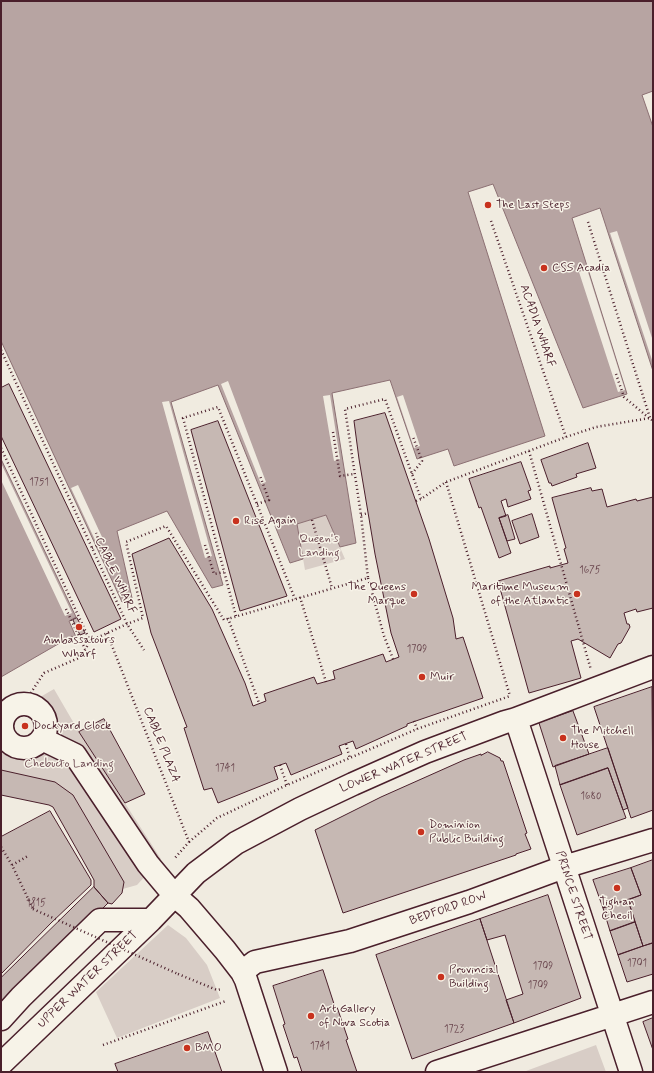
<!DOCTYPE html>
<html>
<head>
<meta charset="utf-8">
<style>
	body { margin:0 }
	#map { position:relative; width:654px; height:1073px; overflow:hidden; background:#f0ebe0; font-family:Mynerve,sans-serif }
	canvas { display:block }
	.frame { position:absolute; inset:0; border:2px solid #4a1f2b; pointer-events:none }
</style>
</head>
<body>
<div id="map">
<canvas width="654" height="1073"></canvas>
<div class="frame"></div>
</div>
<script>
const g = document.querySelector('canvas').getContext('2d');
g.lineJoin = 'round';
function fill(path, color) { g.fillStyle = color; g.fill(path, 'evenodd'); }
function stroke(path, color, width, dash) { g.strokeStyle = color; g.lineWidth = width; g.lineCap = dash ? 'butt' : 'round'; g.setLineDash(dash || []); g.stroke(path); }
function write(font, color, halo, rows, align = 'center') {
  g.font = font + ' Mynerve,sans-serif'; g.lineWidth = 3; g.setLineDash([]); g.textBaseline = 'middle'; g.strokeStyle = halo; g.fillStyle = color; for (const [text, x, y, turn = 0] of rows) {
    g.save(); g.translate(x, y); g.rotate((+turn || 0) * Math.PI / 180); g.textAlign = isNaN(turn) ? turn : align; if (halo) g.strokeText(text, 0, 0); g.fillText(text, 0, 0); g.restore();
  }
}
fill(new Path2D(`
	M326,515L345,559L305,570L297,524Z
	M54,689L79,732L161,859L137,885L119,890L70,797L1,774V726L45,752L37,726L40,717L30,703Z
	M168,925L186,938L207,965L220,998L117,1038L96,992Z
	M596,1045L606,1072H526V1071Z`), '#d8cdc6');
const water = new Path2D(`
	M1,1H653V91L642,95L653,127V371L600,208L572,218L627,394L583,408L493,184L468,192L545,436L454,466L448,449L417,459L390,380L332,393L356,543L340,547L326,515L297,524L303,559L290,563L218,385L171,402L223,585L212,588L167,511L117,531L132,598L122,602L1,341Z
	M1,459L76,617L69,621L76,637L73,638L72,636L1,677Z`);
fill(water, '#b7a4a2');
stroke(water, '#8b6f72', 1);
fill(new Path2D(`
	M617,231L653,341V363L610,233Z
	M587,269L625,390L618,392L579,272Z
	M228,381L266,482L261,484L221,384Z
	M330,395L340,459L334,461L323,396Z
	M403,395L420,446L414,448L397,397Z
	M169,401L212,556L205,558L162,402Z
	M1,463L72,613L65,616L1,480Z
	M78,485L102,537L95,540L71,488Z`), '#f0ebe0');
const building = new Path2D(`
	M9,384L121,619L94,632L1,436V388Z
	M385,413L429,539L453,618L456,639L463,637L483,698L407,724V726L356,749L353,741L339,746L342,754L291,775L286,763L274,767L278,779L218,803L212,788L204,790L184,728L187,727L151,633L132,554L169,538L212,609L245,683L253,706L266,701L264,694L314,677L317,684L335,679L333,671L383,654L386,662L399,657L391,633L375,554L359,459L354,421Z
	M218,421L287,596L240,611L191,430Z
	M588,443L596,468L576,474L577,477L552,486L551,483H549L541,460Z
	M521,462L531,490L528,491L531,499L508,507L506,499L501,501L506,516L499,518L511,553L499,558L481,507L479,508L469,479Z
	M591,488L592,491L602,489L607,507L636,499L637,501L653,497V608L637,612L636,609L624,613L627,624H629L630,627L621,643L618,644L610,658L578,639L571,641L581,678L529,693L498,581L550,566V568L568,563L564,549L566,548L552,498Z
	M532,514L539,537L520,544L512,521Z
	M508,515L515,539L507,541L499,518Z
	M77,618L85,633L80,635L73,620Z
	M652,687L653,810L631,818L594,707Z
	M573,711L589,754L553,767L539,723Z
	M104,719L145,794L125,803L79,732Z
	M608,748L628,808L623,810L608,768L560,785L555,766Z
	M488,752L500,758L501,761H503L527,833L525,834L531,849L516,854V855L343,913L315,830L381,797L464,760L481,754V755Z
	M608,768L626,818L577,835L560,785Z
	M1,770L55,782L73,795L124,882L122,893L112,904L108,903L94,887V880L53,807L49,805L1,795Z
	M50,811L91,880V885L51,923L1,974V837Z
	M653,860V943L643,946L628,900L641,895L631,868Z
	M631,868L641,895L603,908L593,880Z
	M94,887L108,903L1,1011V978Z
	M548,895L581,998L514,1023L506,1000L523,994L505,935L487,940L480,919Z
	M628,900L635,922L610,931L603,908Z
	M480,919L514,1023L412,1059L376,955Z
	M635,922L643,946L618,955L610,931Z
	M653,943V974L627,982L618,955Z
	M323,970L335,1007H337L348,1039L346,1040L357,1072H302L297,1057L294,1058L283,1025L285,1024L273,986Z
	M653,1018V1050L643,1022Z
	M208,1032L222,1072H118L115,1064Z`);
fill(building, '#c6b8b3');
stroke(building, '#4a1f2b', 1);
const minor = new Path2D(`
	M2 726a22 22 0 1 1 44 0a22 22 0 1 1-44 0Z
	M516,719L631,1072
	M42,739L75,755L148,864L174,895L189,908L225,950L242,972L246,980L276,1072
	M242,972L255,962L350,941L469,902L564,867L653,840
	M1,1019L21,997L100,920H151
	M1,1064L151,920L196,873L236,843L300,809L353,784L425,752L505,722L516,719L653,667
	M437,1072L653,1002`);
stroke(minor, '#4a1f2b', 25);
stroke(new Path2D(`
	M491,221L566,437
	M588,222L650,418
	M1,350L127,624L144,650
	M616,374L624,397L649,418
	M333,432L340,476L354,474
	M1,448L90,641
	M529,451L591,670
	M412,474L422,461L413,437
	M446,482L510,696
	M416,501L421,499L446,482L566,437L596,427L650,418L653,421
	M257,504L269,500L260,476
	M361,515L368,513
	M312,520L332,588
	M205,545L214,574L224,572
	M92,548L100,544L96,533
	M368,578L384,636L393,659
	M300,597L326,682
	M66,609L85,649
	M236,616L183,418L218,407L295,599
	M228,618L259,703
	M107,633L189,842L174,859
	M90,641L127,624L143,618L126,542L166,526L224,620L368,578L361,515L345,409L385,399L421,499
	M24,703L44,673L81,657L90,641
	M414,721L417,729
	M1,725H2
	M346,744L350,759
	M280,765L287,785
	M189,842L217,818L287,785L417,729L510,696
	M1,847L12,865L33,909
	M12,865L28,856
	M178,974L217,990L222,989
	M103,1045L226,1001`), '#4a1f2b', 2.5, [1, 3]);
stroke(minor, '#f7f3e8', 22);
stroke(new Path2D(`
	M33,909L178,974`), '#4a1f2b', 2.5, [1, 3]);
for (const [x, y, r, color] of [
	[488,205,4,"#c8321e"],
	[544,268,4,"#c8321e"],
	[236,521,4,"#c8321e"],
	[414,594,4,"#c8321e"],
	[577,594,4,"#c8321e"],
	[79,627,4,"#c8321e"],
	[422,677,4,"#c8321e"],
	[25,726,4,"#c8321e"],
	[563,738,4,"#c8321e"],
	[421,832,4,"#c8321e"],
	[617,888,4,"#c8321e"],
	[441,977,4,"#c8321e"],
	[311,1016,4,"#c8321e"],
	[187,1048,4,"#c8321e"]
]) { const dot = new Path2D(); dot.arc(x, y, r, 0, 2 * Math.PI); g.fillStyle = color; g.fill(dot); stroke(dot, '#f7f3e8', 1.5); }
write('10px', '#69454d', null, [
	["1751",39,483],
	["1675",590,571],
	["1709",417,650],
	["1741",225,769],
	["1680",591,797],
	["1815",36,904],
	["1701",637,964],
	["1709",543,967],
	["1709",538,986],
	["1723",454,1030],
	["1741",320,1047]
]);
write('12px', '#4a1f2b', '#f7f3e8', [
	["The Last Steps",496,205],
	["CSS Acadia",552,268],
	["Rise Again",244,521],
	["The Queens",406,587,"right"],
	["Marque",406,601,"right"],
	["Maritime Museum",569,587,"right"],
	["of the Atlantic",569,601,"right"],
	["Ambassatours",79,640,"center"],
	["Wharf",79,654,"center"],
	["Muir",430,677],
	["Dockyard Clock",33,726],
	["The Mitchell",571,731],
	["House",571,745],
	["Dominion",429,825],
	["Public Building",429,839],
	["Tigh an",617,902,"center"],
	["Cheoil",617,916,"center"],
	["Provincial",449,970],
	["Building",449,984],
	["Art Gallery",319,1009],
	["of Nova Scotia",319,1023],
	["BMO",195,1048]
], 'left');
write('12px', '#4a1f2b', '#f7f3e8', [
	["ACADIA WHARF",537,326,71],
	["CABLE WHARF",115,576,65],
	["CABLE PLAZA",161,745,68],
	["LOWER WATER STREET",404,763,-23],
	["PRINCE STREET",573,896,72],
	["BEDFORD ROW",448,909,-19],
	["UPPER WATER STREET",88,980,-44]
]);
write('12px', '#6e4a52', '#f7f3e8', [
	["Queen's",319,539],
	["Landing",319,553],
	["Chebucto Landing",69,764]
]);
</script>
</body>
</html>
